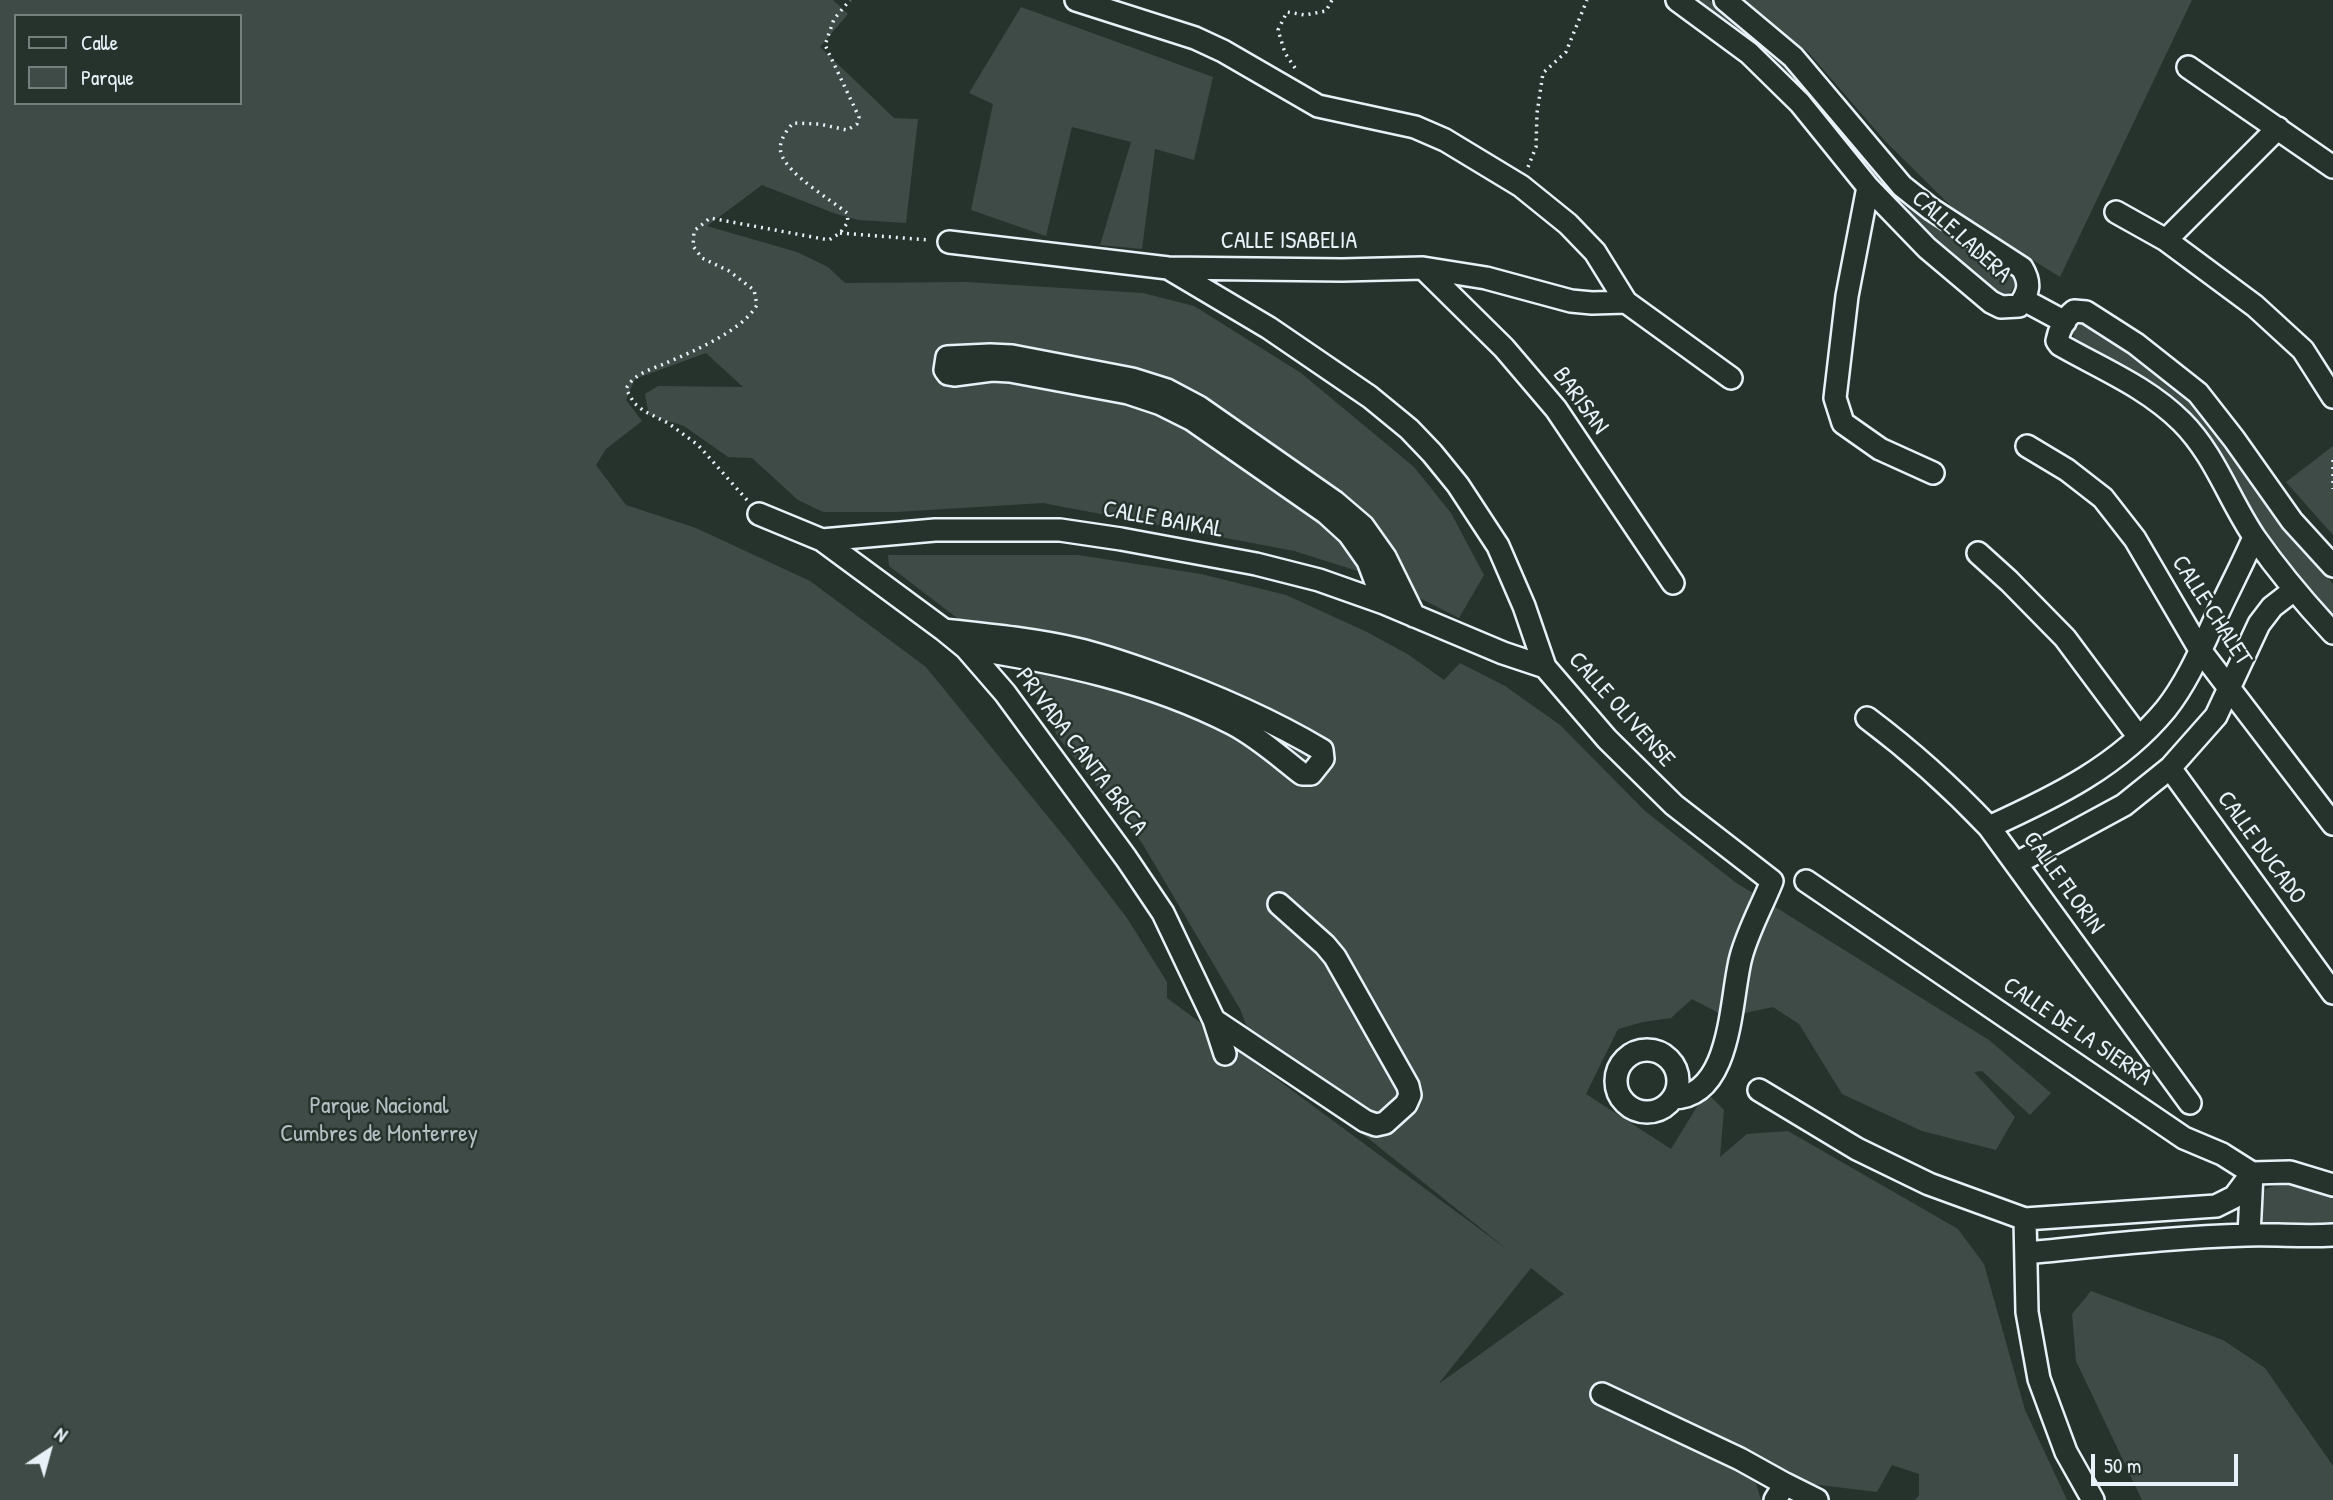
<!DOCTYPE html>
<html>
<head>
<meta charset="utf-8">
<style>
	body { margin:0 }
	#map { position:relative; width:2333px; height:1500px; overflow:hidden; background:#26332d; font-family:"Patrick Hand",sans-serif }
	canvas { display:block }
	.legend { position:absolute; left:14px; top:14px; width:228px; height:91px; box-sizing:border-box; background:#26332d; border:2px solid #747f7e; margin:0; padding:9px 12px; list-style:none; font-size:21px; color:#e8f1f8 }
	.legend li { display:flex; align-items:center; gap:14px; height:35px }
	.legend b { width:35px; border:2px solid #747f7e }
	.north { position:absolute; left:14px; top:1416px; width:70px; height:70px; -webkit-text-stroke:5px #26332d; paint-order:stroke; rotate:36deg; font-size:19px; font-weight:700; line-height:28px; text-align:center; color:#e8f1f8 }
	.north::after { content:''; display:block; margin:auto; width:24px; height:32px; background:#e8f1f8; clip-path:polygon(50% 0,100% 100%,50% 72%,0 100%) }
	.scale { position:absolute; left:2091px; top:1454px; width:147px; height:32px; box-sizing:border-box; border:4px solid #e8f1f8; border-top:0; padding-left:9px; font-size:21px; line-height:24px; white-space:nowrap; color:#e8f1f8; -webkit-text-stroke:5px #26332d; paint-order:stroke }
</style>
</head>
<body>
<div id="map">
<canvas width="2333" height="1500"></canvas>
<ul class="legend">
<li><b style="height:9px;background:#26332d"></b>Calle</li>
<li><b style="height:19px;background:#3e4b47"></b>Parque</li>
</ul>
<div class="north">N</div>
<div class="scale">50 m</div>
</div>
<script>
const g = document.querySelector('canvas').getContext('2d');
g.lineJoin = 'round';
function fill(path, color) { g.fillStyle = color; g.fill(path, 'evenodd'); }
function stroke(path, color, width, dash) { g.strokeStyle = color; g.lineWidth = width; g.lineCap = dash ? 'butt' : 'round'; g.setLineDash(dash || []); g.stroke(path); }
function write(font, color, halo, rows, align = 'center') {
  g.font = font + ' "Patrick Hand",sans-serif'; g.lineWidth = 5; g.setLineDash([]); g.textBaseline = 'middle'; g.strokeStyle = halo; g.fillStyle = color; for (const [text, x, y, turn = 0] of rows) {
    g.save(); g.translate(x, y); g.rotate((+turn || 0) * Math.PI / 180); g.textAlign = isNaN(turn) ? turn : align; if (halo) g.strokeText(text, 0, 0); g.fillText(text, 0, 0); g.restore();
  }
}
fill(new Path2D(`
	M0,0H833L848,14L820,47L894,118L918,119L906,223L859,220L836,214L762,185L707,226L797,252L828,267L845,283L966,282L1143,293L1194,306L1301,373L1414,467L1451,513L1484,575L1459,618L1380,578L1294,551L1043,503L896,512H823L798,500L752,458L728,457L684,426L649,415L645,394L658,386L743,387L706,353L635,379L626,400L642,421L606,449L596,465L626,505L696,528L810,581L926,667L1071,845L1127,918L1167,982V998L1508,1250L1255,1048L1240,1009L1142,843L1058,737L1020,666L889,566L888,555H1078L1201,574L1286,595L1367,632L1409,655L1444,680L1460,663L1505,686L1560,725L1645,811L1735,882L1989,1040L2051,1093L2030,1115L1982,1071L1974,1072L2015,1117L1996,1150L1922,1131L1842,1094L1799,1024L1773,1007L1726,1017L1692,999L1671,1018L1643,1022L1618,1029L1586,1094L1671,1149L1706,1092L1724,1110L1720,1157L1747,1134L1788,1131L1958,1229L1984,1264L2025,1410L2067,1500H1915L1919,1495V1474L1892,1465L1877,1492L1754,1477L1761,1500H0ZM16,16H240V103H16ZM1531,1268L1564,1294L1440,1383V1382Z
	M1693,0H1709L1737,19L1782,58L1907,202L1943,229L2013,272L2016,283L2011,292L2001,294L1996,293C1963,266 1930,239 1900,207C1844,147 1798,79 1734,26C1721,16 1706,9 1693,0Z
	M1740,0H2192L2060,277L1960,215L1886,142L1808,52Z
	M1021,7L1213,77L1194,160L1155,149L1142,249L1100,245L1131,142L1072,127L1046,236L971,210L993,104L969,93Z
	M2083,322L2088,323L2177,385L2220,433L2294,539L2333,584V616C2313,594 2290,572 2273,547C2234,490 2207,427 2152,383C2130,365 2102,355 2076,344L2073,333L2076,327Z
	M2333,446V535L2286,482Z
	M2289,1183H2298L2333,1196V1224L2310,1227L2269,1226L2264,1223L2257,1212C2261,1187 2264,1188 2289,1183Z
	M2091,1291L2223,1340L2265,1368L2333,1466V1500H2142L2076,1361L2072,1314Z`), '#3e4b47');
const minor = new Path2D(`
	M1076,0L1195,38L1223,51L1318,106L1415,127L1445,140L1521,186L1568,224L1595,252L1626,302L1731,378
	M1677,0L1749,53L1800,103L1868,187L1927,248L1991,302L2001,307L2019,306C2029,292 2031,283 2022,268L1931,209L1902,186L1793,57L1725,0
	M2188,67L2333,167
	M1868,187L1847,296L1835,398L1843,423L1880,449L1933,473
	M2116,212L2166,240L2255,306L2303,350L2333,397
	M2166,240L2278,128
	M949,242L1168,268L1342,270L1423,268L1486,278L1571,301L1592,303L1626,302
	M1168,268L1269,328L1370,397L1409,429L1432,453L1458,485L1498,546L1524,606L1545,667L1607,739L1674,805L1772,881C1762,906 1748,931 1741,957C1730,997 1733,1097 1673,1098
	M1423,268L1504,348L1556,409L1673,583
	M2024,300L2065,322
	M2027,446L2067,470L2103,498L2135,539L2200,650L2333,824
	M759,514L822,540L935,530H1060L1121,539L1256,564L1319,580L1384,603L1503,653L1545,667
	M822,540L944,630L966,648L1005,693L1126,858L1163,913L1214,1020L1225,1054
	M1978,553L2009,581L2065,638L2138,736
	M2333,566L2292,521L2234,439L2198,393L2136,344L2086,312L2074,311C2065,318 2059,330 2057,341L2060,345C2102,369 2147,387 2182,422C2215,455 2229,500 2255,538C2279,572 2305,603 2333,633
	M1384,603L1368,561L1349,534L1326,513L1191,419L1161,404L1128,393L1010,371L992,370L954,375L948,374L945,370L947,357L990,355L1012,356L1132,379L1167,390L1199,407L1335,502L1363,526L1385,557L1414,616
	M944,630C988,635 1033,639 1076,649C1102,655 1128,664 1153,673C1212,694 1268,718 1322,750L1323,759L1311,774H1302C1280,757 1258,737 1233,724C1150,681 1057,662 966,648
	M1867,718C1911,751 1951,787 1989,827L2190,1103
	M2170,768L2333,993
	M1989,827C2055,797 2119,766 2166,709C2188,681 2202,647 2217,615C2229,589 2243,563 2254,537
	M2017,863L2124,805L2170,768L2216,716L2259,624L2272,607L2294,590
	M1806,881L2184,1138L2222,1154L2252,1173L2290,1172L2333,1185
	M1214,1020L1365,1121L1376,1125L1385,1123L1406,1104L1410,1095L1408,1086L1335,957L1325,945L1279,904
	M1616 1081a31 31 0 1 1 62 0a31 31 0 1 1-62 0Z
	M1759,1090L1857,1149L1929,1184L2025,1219L2216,1206L2234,1197L2252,1173
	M2025,1219L2027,1312L2039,1379L2066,1452L2093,1500
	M2249,1235L2252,1173
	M2026,1253C2099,1246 2173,1237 2247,1235C2276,1234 2304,1237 2333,1235
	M1602,1394L1740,1459L1785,1484
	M1775,1500L1785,1484L1817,1500`);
stroke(minor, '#e8f1f8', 26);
stroke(new Path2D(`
	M1295,68L1285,53L1278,30L1287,12L1305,15L1326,11L1332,0
	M1528,167L1536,147L1537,113L1543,73L1566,52L1587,0
	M840,233L929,240
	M2333,460V489
	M747,500L698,445L668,423L644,411L634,403L626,389C633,374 652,369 666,363C694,351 742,331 757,305L754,290L729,271L702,258L693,246L694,231L710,218L829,240L840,233L848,222L847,213C830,199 787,174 781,153C778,142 786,131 793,123L819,124L847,130L857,124L859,117L825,45L834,19L850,0`), '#e8f1f8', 3.5, [2, 5]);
stroke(minor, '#26332d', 21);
write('24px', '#e8f1f8', '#26332d', [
	["CALLE LADERA",1961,237,42],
	["CALLE ISABELIA",1289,242],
	["BARISAN",1580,401,54],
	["CALLE BAIKAL",1163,520,10],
	["CALLE CHALET",2211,611,57],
	["CALLE OLIVENSE",1621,710,48],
	["PRIVADA CANTA BRICA",1081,752,53],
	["CALLE DUCADO",2261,848,54],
	["CALLE FLORIN",2063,883,54],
	["CALLE DE LA SIERRA",2077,1032,34]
]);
write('24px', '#b5bfc3', '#26332d', [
	["Parque Nacional",379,1107],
	["Cumbres de Monterrey",379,1135]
]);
</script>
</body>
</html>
